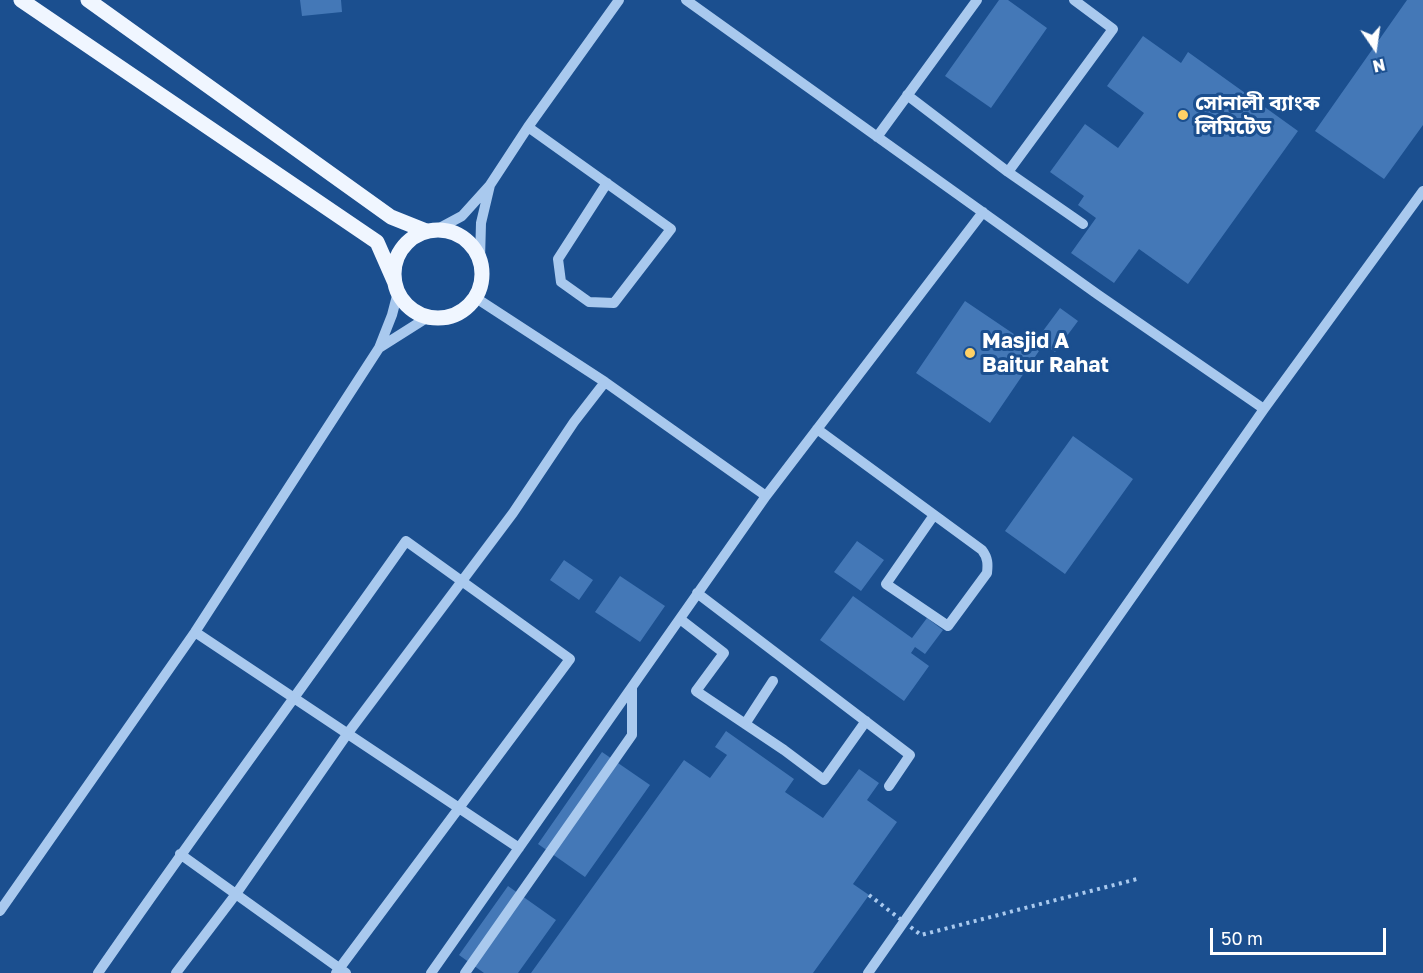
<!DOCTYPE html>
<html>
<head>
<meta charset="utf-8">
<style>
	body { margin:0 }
	#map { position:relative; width:1423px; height:973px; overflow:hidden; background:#1b4f8f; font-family:"Golos Text",sans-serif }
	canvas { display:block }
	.north { position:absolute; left:1345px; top:18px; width:60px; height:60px; -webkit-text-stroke:4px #1b4f8f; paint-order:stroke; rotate:167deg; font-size:16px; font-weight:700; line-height:24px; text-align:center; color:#fff }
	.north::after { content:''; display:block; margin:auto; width:21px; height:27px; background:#fff; clip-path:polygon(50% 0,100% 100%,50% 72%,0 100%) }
	.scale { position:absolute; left:1210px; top:928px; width:176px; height:27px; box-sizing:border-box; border:3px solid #fff; border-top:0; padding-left:8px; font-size:18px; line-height:21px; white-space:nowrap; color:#fff; -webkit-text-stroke:4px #1b4f8f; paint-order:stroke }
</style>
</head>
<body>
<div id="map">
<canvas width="1423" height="973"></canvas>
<div class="north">N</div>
<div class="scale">50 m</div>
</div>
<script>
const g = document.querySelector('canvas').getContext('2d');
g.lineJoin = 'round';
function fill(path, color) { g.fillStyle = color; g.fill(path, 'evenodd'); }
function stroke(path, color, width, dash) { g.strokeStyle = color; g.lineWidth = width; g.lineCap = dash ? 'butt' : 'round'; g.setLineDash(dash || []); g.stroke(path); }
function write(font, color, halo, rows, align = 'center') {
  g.font = font + ' "Golos Text","Noto Sans Bengali",sans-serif'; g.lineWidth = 6; g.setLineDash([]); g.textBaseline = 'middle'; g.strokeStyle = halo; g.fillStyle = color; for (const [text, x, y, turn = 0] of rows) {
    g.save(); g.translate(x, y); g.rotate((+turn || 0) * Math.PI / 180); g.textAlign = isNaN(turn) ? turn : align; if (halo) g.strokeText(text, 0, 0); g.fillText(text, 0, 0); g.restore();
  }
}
fill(new Path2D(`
	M300,0H341L342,12L302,16Z
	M999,0H1008L1047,28L991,108L945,76Z
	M1407,0H1423V125L1384,179L1315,131Z
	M1143,36L1181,63L1188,52L1298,131L1188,284L1139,249L1114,283L1071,253L1096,218L1078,205L1084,196L1050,172L1085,124L1118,148L1144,113L1107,86Z
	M965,301L1039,351L990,423L916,373Z
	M1060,308L1078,321L1055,352L1037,339Z
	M1073,436L1133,479L1065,574L1005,531Z
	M857,541L884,560L861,591L834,572Z
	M564,560L593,580L579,600L550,580Z
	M620,576L665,606L640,642L595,612Z
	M853,596L912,638L927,618L943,630L925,654L915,647L911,653L929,666L904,701L820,640Z
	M726,731L794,779L785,792L823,818L859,769L879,783L867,800L897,822L853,884L869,895L813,973H531L684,760L710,778L727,755L715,747Z
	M602,752L650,785L585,877L538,844Z
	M508,886L556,920L518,973H484L459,955Z`), '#4478b7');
stroke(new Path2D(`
	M686,0L1097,294L1264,409
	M907,95L1008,172L1083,224
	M528,127L671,229L614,303L589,302L561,282L558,259L607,183
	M877,137L977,0
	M1008,172L1113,29L1074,0
	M490,185L528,127L619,0
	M436,230L462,216L490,185L481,223L480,259
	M398,292L392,315L379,348L428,317
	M817,429L982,550C988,558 988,564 987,573L948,626L886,584L934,515
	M766,496L983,212
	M697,593L910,755L889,786
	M680,619L724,653L696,691L784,750L824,780L866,721
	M195,632L519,848
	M745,724L773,681
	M180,854L346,973
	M0,911L195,632L379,348
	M98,973C198,828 304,686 406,541L570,659L336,973
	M176,973L236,894L348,733L513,513L574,422L605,382
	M431,973L766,496L605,382L476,298
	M465,973L632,735V687
	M868,973L1264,409L1423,191`), '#a9c9ee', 10);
stroke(new Path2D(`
	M21,0L377,242L395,283
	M88,0L391,217L426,231
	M394 274a44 44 0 1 1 88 0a44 44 0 1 1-88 0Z`), '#f0f6ff', 15);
stroke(new Path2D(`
	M869,895L921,935L1137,879`), '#a9c9ee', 4, [3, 4.5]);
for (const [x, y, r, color] of [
	[1183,115,6,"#ffd166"],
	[970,353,6,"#ffd166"]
]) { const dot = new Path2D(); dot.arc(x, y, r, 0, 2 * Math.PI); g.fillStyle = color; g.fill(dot); stroke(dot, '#1b4f8f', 2); }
write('bold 21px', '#fff', '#1b4f8f', [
	["সোনালী ব্যাংক",1195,103],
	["লিমিটেড",1195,127],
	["Masjid A",982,341],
	["Baitur Rahat",982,365]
], 'left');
</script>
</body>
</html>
